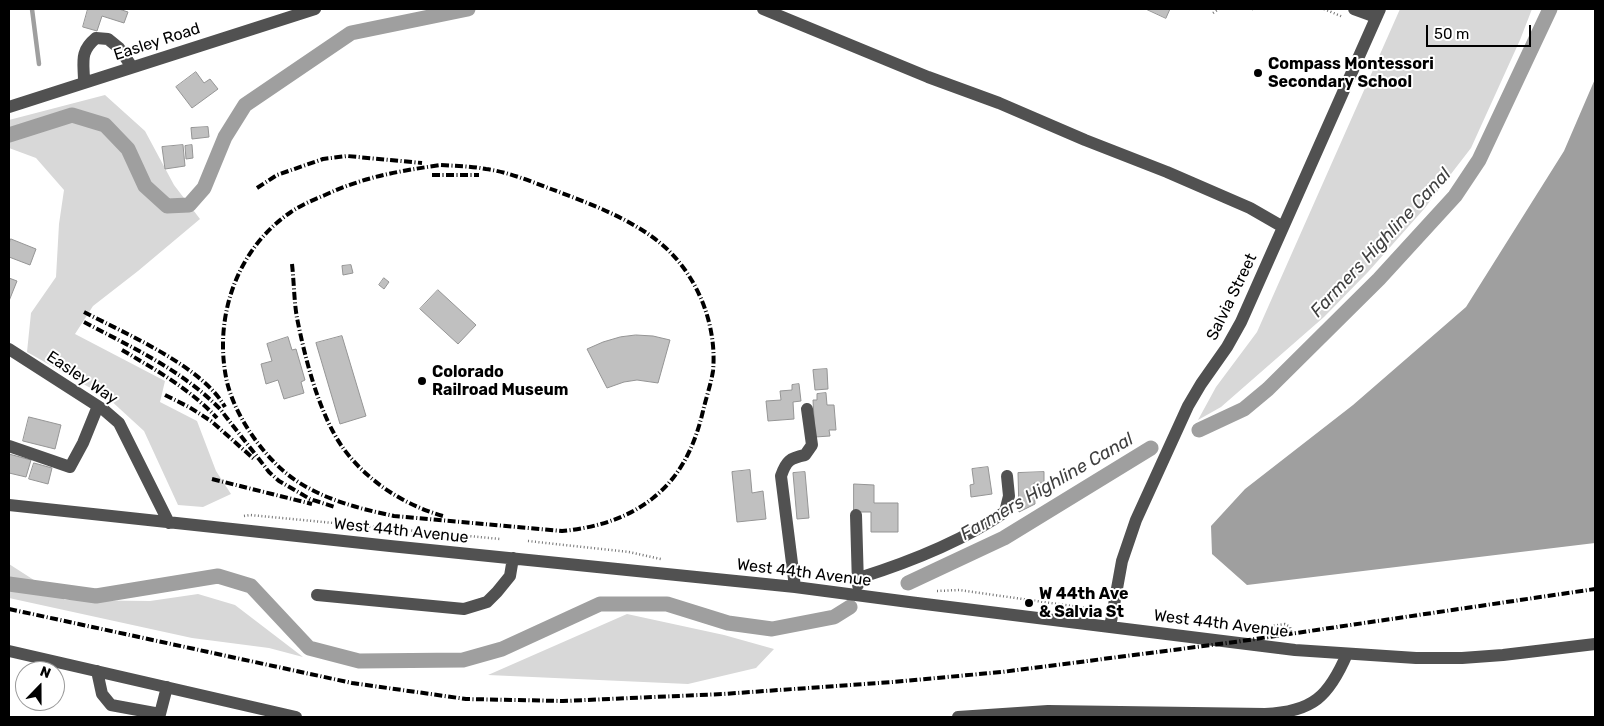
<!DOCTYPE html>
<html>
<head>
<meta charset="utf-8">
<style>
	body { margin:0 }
	#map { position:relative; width:1604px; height:726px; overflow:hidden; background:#fff; font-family:Rubik,sans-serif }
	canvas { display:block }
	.frame { position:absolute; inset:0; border:10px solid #000; pointer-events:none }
	.north { position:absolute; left:15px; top:661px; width:50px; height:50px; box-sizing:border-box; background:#fff; border:1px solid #999; border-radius:50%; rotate:22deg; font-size:14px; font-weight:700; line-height:20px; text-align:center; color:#000 }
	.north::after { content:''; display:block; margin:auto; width:18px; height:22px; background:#000; clip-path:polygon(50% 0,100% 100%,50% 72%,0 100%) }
	.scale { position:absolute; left:1426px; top:25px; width:105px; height:22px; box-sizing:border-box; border:2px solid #000; border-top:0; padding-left:6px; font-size:15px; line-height:18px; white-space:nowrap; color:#000; -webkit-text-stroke:4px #fff; paint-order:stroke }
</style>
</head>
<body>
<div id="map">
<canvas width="1604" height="726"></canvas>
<div class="frame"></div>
<div class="north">N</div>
<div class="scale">50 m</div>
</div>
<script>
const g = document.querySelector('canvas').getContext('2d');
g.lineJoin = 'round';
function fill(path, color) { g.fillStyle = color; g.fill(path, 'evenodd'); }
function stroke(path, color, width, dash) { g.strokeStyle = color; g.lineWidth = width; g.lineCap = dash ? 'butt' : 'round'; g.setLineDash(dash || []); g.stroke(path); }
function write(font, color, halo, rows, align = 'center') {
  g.font = font + ' Rubik,sans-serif'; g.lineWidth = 4; g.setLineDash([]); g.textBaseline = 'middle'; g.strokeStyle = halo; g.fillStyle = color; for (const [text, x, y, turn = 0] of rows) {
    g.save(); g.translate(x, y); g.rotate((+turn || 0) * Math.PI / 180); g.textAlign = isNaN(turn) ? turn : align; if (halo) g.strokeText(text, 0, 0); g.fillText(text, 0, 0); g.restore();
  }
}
fill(new Path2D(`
	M1400,9H1532L1520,40L1471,148L1424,209L1368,272L1324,317L1221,407L1198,420L1216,387L1257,332Z
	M105,95L145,131L174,185L200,219L138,271L93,306L75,334L165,381L160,402L197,421L216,471L231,494L203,507L178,505L144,431L108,398L27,352L31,313L56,277L59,224L64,190L36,158L9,148V120Z
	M9,564L65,600L150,601L198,594L235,605L303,657L269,648L192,638L9,598Z
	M627,614L724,635L774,649L756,668L688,684L488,675Z`), '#d8d8d8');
fill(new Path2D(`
	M1595,79V543L1247,585L1212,554L1211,526L1245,489L1353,405L1466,307L1564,151Z`), '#9f9f9f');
stroke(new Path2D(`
	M32,9L39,64`), '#9f9f9f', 4.5);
stroke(new Path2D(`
	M9,135L72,115L105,125L128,149L145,186L167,206L189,205L204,188L225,137L245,105L351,33L468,9
	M1199,430L1244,409L1268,389L1379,279L1455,196L1479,160L1550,9
	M908,583L1004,538L1151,448
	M9,584L96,596L218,576L251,586L309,648L359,661L463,660L502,649L600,604H667L728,623L772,629L834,617L850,607`), '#9f9f9f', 15);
const building = new Path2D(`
	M88,9H119L128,12L124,23L102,16L97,31L83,27Z
	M1146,9H1170L1166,18Z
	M196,72L204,83L210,79L218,89L192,108L176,87Z
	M208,127L209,137L192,139L191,128Z
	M183,145L185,166L165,169L162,147Z
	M192,145L193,158L186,159L185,146Z
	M11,239L36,249L30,265L9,257V244Z
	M351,265L353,273L343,275L342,266Z
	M9,278L17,281L9,301Z
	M384,278L389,282L384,289L379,285Z
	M438,290L476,325L458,344L420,309Z
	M636,335L653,336L670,340L658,383L637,380L624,382L607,388L587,349L603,342L620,337Z
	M342,336L366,416L340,424L316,343Z
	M288,337L292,350L296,349L305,380L301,382L304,393L284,399L278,380L266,384L261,364L272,361L267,344Z
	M827,369L828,389L815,390L813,370Z
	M799,384L801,401L793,402L794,419L768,421L766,401L781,400L780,391L792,390V385Z
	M826,393L827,405H834L836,430H829L830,436L815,437L813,400H817V394Z
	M29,417L61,425L55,449L23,441Z
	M9,454L31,460L26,477L9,473Z
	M34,463L52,468L48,484L29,479Z
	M988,467L992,494L971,497L970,485L974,484L972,469Z
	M750,470L752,493L763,491L766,519L737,522L732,472Z
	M805,472L809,518L797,519L793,473Z
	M1044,472V483H1034L1035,504L1019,512L1018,473Z
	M854,484L874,485V503H898V532H871V512H854Z`);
fill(building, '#c0c0c0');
stroke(building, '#959595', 1);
stroke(new Path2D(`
	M1252,9H1253
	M1324,9L1343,17
	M1213,13L1219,9
	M244,516L250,515L500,539
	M528,541L629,552L661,559
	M937,591L959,590L1086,608L1096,607
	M1246,630L1285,624L1290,627L1292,636`), '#737373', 2.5, [1, 2.5]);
stroke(new Path2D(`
	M763,9L928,77L999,103L1085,140L1167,172L1250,208L1283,227
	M1354,9L1376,17
	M84,82C84,62 79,52 96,38L108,39L119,48L132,67
	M9,107L315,9
	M9,349L104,410L119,423L169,523
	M9,446L70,467L83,443L98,406
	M9,505L390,546L795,587L909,602L1295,650L1416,658H1462L1503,655L1595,644
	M856,515L858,585
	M859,578C910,562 961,542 1005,512L1009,496L1007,476
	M795,587L781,476C786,461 790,458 805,455L812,445L807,409
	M317,595L464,609L487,602L497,592L510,576L513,558
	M1110,627L1122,561L1136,520L1188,406L1201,384L1227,347L1241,322L1380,9
	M9,651L296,717
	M97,671L102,694L111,705L160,714L167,687
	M958,717L1048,711L1265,714C1313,712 1329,696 1347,654`), '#515151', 12);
stroke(new Path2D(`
	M441,165C456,166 471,166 486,169C508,172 530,181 551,189C591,204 641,222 671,253C700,283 717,328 713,371C711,384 706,398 703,411C695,445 681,476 653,498C627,519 594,528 562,531L394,516C351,507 306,495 275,463C254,442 234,411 227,382C213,319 236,249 291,212C301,205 313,200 325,195C364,177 398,171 441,165Z
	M432,175H479
	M257,188L277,175L323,159L347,156L422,163
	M292,264C294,282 294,301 297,318C305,358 319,414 343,448C367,481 404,505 443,516
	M84,312C126,334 202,366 225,407
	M84,322C131,347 182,370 220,409L269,472L279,481L310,499L335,507
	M122,350C156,370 190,389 217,418
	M165,395L189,407L211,421L254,459
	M212,479L312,504
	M9,609L352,683L466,699L563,701L723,694L892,682L1002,672L1235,642L1595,589`), '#000', 4, [8, 2.5, 1, 2.5]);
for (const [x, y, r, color] of [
	[1258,73,5,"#000"],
	[422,381,5,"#000"],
	[1029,603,5,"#000"]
]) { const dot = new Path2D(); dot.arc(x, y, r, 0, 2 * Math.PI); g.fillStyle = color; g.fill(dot); stroke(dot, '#fff', 2); }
write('16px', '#000', '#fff', [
	["Easley Road",157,42,-18],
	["Salvia Street",1232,297,-64],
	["Easley Way",82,378,34],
	["West 44th Avenue",401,531,6],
	["West 44th Avenue",804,573,7],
	["West 44th Avenue",1221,624,7]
]);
write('bold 16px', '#000', '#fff', [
	["Compass Montessori",1268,64],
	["Secondary School",1268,82],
	["Colorado",432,372],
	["Railroad Museum",432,390],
	["W 44th Ave",1039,594],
	["& Salvia St",1039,612]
], 'left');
write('italic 18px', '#404040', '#fff', [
	["Farmers Highline Canal",1381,243,-47],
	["Farmers Highline Canal",1047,487,-30]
]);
</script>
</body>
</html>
